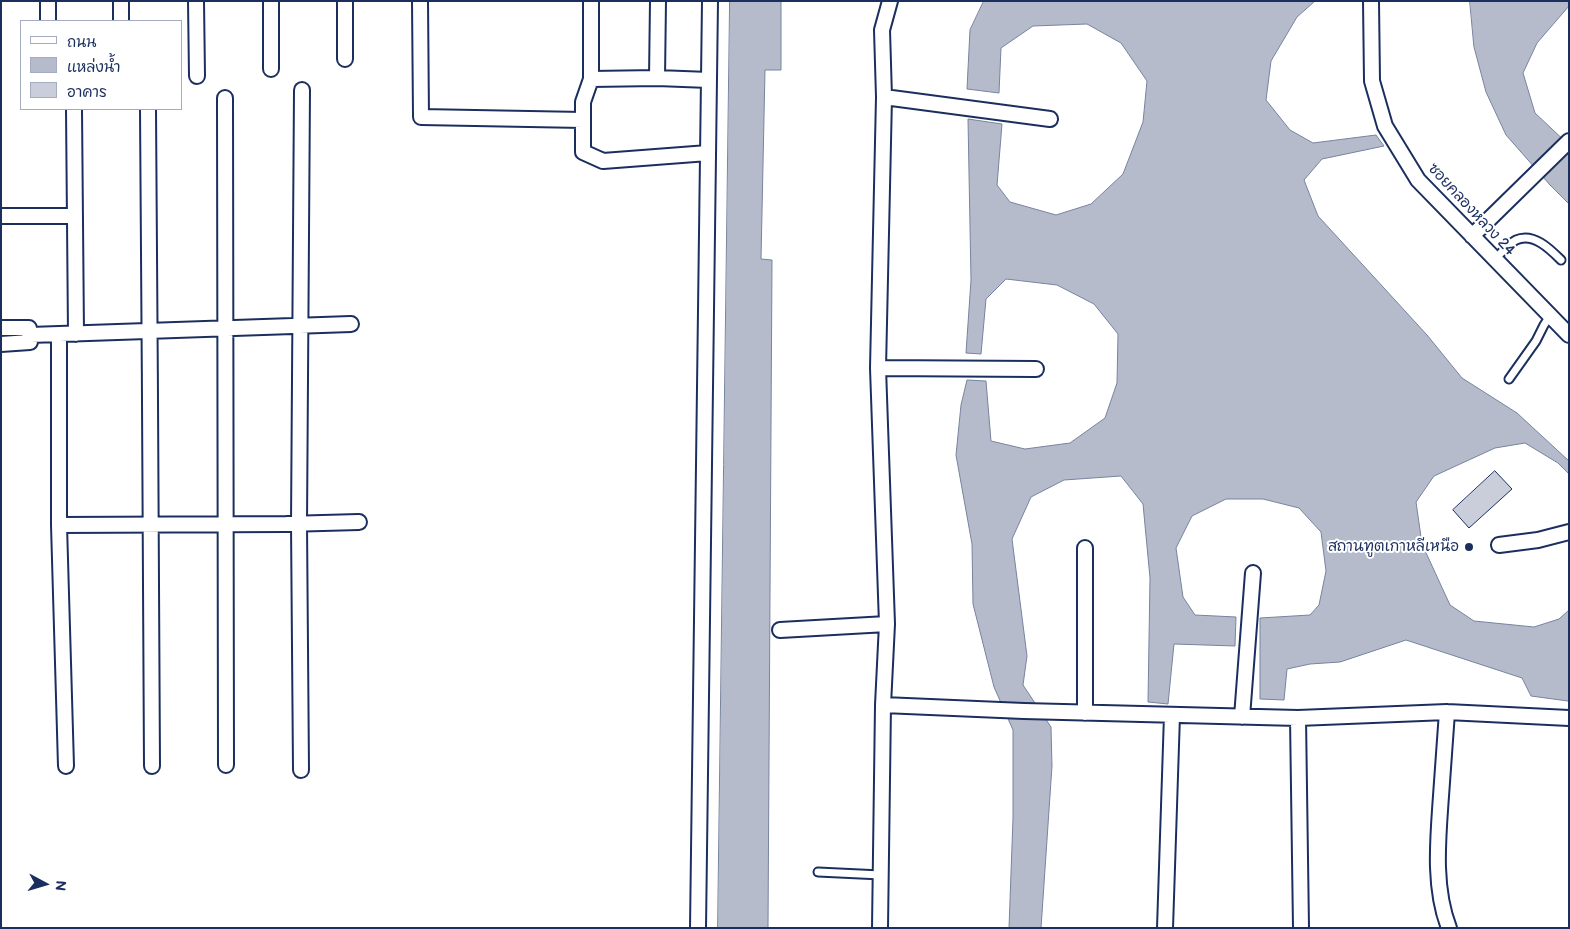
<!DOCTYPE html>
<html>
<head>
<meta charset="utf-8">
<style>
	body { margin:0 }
	#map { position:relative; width:1570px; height:929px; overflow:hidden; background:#fff; font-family:"Balsamiq Sans","Playpen Sans Thai",sans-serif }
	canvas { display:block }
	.frame { position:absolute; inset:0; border:2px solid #1b2f5e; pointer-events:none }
	.legend { position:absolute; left:20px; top:20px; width:162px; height:90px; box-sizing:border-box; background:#fff; border:1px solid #a4acbf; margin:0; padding:6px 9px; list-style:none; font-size:15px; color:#1b2f5e }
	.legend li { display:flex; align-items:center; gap:10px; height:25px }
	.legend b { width:25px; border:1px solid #a4acbf }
	.north { position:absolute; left:20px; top:859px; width:50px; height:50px; -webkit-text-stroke:4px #fff; paint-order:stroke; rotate:96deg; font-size:14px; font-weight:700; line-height:20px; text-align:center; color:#1b2f5e }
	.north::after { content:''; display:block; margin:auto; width:18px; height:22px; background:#1b2f5e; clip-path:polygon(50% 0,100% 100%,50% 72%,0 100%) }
</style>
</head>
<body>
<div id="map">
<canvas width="1570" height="929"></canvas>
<div class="frame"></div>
<ul class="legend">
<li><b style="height:6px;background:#fff"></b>ถนน</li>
<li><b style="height:14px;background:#b5bbca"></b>แหล่งน้ำ</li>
<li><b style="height:14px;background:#caceda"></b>อาคาร</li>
</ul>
<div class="north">N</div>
</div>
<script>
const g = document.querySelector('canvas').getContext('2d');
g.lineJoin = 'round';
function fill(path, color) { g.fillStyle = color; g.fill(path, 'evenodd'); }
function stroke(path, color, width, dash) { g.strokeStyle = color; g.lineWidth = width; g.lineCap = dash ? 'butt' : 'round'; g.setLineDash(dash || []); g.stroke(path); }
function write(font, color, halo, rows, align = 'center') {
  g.font = font + ' "Balsamiq Sans","Playpen Sans Thai",sans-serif'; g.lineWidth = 4; g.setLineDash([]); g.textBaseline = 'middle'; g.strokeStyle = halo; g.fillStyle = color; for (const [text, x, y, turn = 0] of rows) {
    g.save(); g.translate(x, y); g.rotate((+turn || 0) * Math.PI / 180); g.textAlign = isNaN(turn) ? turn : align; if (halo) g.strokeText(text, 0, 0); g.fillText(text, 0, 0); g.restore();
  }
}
const water = new Path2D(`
	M730,1H781V70H765L761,259L772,260L768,928H718Z
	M984,1H1315L1297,17L1271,61L1266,100L1290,130L1313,143L1376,135L1384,146L1322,159L1304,180L1318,216L1427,335L1462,378L1517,413L1569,461V474L1558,463L1525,443L1495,448L1434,476L1416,502L1422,544L1450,605L1474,621L1534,627L1559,619L1569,610V700L1568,701L1531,696L1522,678L1406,640L1340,662L1310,664L1287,669L1284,700L1260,699V618L1310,615L1319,605L1326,571L1321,532L1299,508L1263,499H1226L1192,516L1176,548L1183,597L1195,615L1236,617L1235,646L1174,644L1168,704L1148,702L1150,578L1143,504L1121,476L1064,480L1031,497L1012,539L1027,656L1023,685L1051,727L1052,766L1041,928H1009L1013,818V730L994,687L973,604L972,544L956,455L961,405L967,380L986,381L991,441L1025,449L1070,443L1105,418L1117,383L1118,334L1094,304L1057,285L1006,279L986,299L981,354L966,353L971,280L968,119L1002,124L997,185L1010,202L1056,215L1091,204L1123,174L1143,122L1147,81L1121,43L1087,24L1033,26L1001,48L999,93L967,89L970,30Z
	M1470,1H1569V6L1537,43L1523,73L1535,113L1569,145V204L1550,185L1506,135L1486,92L1474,47Z`);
fill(water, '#b5bbca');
stroke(water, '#77839f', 1);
const building = new Path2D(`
	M1495,471L1512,489L1469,528L1453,510Z`);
fill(building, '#caceda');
stroke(building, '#1b2f5e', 1);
const lane = new Path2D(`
	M1495,259C1500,254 1510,243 1516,240C1533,232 1550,249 1561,260
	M1509,379L1536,341L1544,325L1550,316
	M818,872L881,875`);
const street = new Path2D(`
	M121,1V21
	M196,1L197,76
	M271,1V69
	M345,1V59
	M420,1L421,117L583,120
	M1371,1L1372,81L1385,126L1418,180L1569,335
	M48,21V1
	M657,78L658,1
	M591,79V1
	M884,97L1050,119
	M225,98L226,765
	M74,109L76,334
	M148,109C149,328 152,547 152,766
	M708,153L603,161L583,152V102L591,79L657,78L709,80
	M1,216H75
	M1472,236L1569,141
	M1,328H29L30,342L1,344
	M59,334V525L286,524L359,522
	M30,335L351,324
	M878,368L1036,369
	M59,525L66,766
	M1499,545L1538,540L1569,532
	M780,630L887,624
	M883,705L1024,711L1298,718L1447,712L1569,718
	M1447,712C1445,740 1443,768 1441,796C1438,839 1433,887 1449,928
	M1085,713V548
	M1242,717L1253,573
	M1298,718L1301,928
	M301,770L299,524L302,90
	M698,928L710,1
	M880,928L883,705L887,624L878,368L884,97L882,30L890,1
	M1165,928L1172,715`);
stroke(lane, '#1b2f5e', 11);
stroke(street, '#1b2f5e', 18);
stroke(lane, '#fff', 7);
stroke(street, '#fff', 14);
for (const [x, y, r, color] of [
	[1469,547,5,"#1b2f5e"]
]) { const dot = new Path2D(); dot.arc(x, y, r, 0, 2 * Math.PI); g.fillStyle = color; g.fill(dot); stroke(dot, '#fff', 2); }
write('15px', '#1b2f5e', '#fff', [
	["ซอยคลองหลวง 24",1471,210,47]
]);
write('15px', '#1b2f5e', '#fff', [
	["สถานทูตเกาหลีเหนือ",1459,547]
], 'right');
</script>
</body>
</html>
